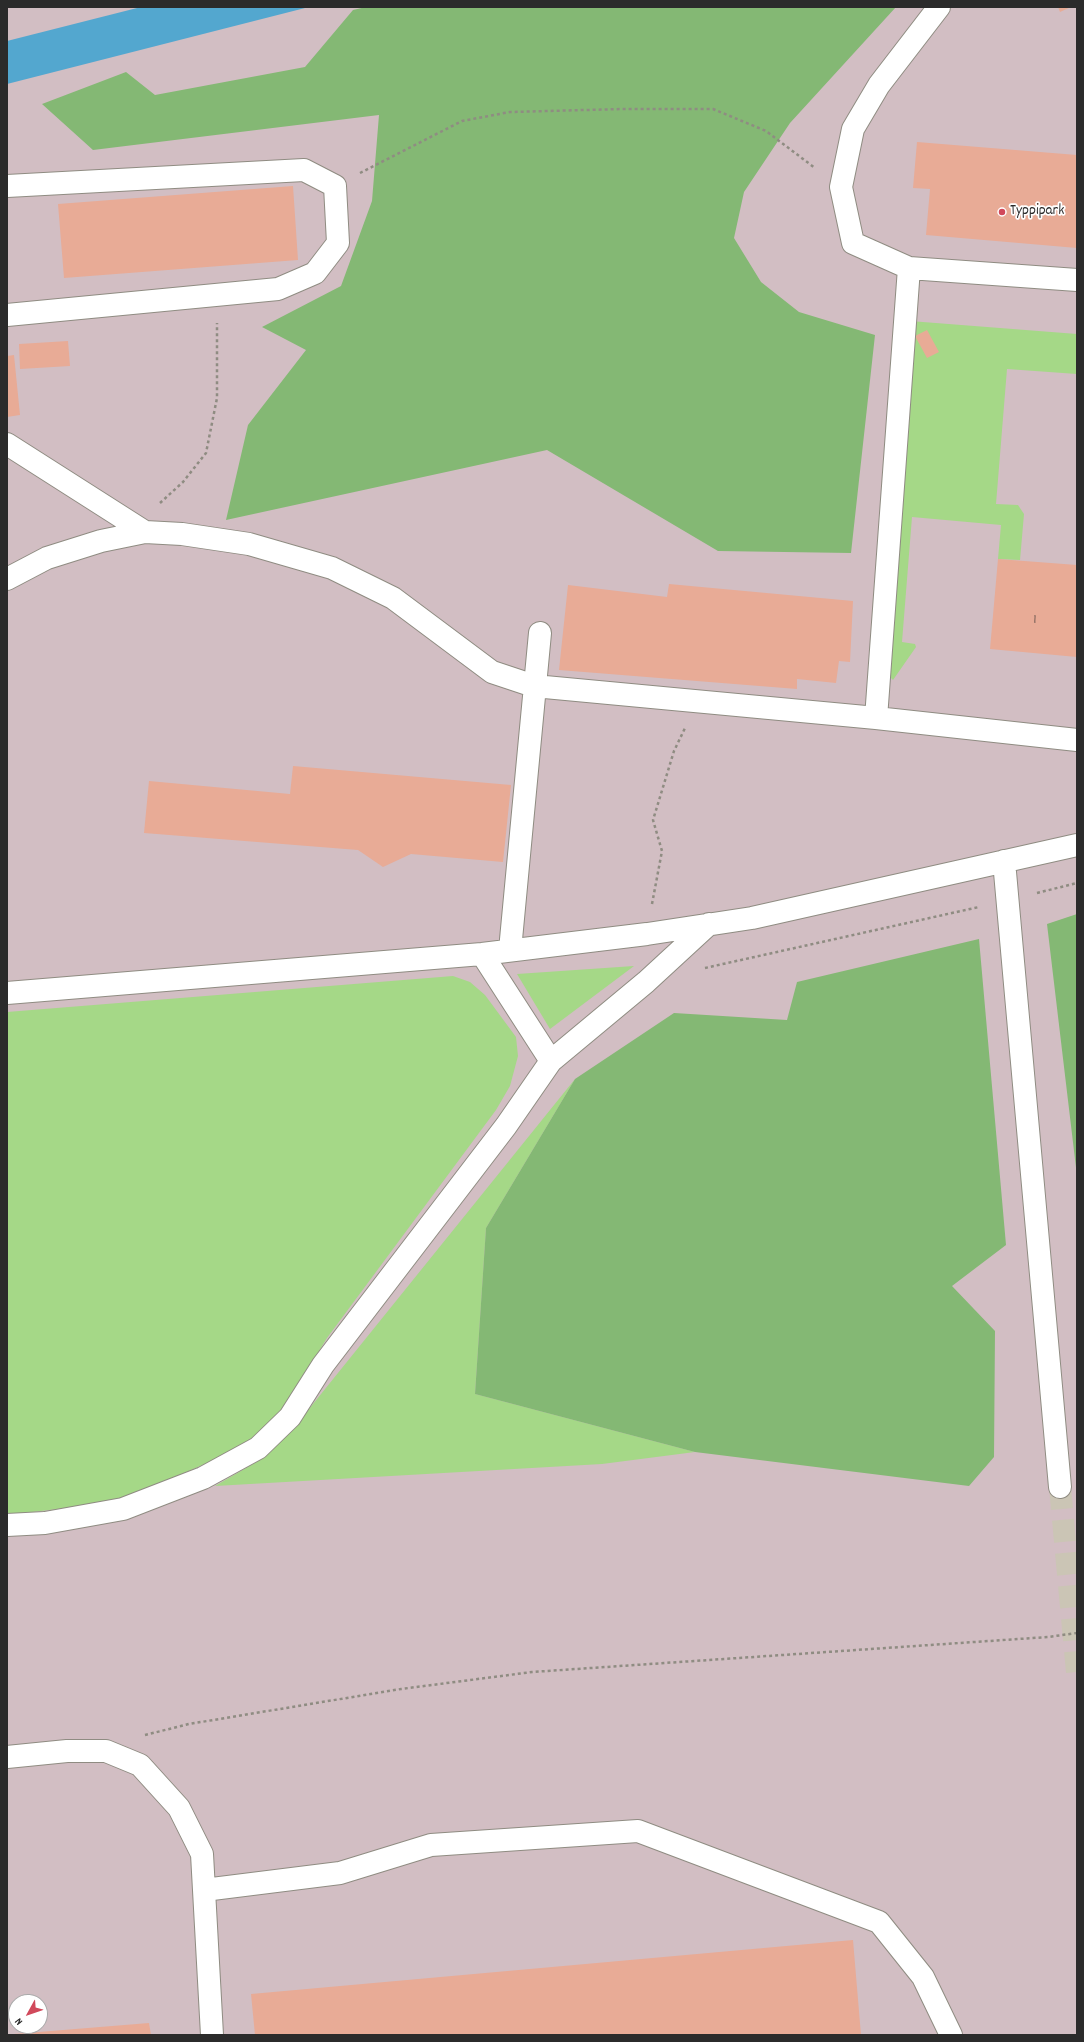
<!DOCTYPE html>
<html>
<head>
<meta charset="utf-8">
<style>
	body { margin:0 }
	#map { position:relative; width:1084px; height:2042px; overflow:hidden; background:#f3ecd8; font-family:Dekko,sans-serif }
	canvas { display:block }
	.frame { position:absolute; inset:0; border:8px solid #2b2b2b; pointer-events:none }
	.north { position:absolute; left:8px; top:1994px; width:40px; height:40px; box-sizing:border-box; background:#fff; border:1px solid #aaa; border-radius:50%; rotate:230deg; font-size:11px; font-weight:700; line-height:16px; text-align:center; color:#2b2b2b }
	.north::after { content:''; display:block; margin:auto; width:14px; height:18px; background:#d1495b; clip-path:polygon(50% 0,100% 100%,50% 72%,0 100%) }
</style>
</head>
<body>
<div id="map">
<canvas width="1084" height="2042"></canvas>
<div class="frame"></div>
<div class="north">N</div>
</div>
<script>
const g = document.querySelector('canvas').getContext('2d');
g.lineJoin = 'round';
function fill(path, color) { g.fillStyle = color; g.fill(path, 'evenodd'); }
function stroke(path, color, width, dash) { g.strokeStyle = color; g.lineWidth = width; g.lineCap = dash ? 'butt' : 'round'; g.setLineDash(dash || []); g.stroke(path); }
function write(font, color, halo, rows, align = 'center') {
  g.font = font + ' Dekko,sans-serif'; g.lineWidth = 3.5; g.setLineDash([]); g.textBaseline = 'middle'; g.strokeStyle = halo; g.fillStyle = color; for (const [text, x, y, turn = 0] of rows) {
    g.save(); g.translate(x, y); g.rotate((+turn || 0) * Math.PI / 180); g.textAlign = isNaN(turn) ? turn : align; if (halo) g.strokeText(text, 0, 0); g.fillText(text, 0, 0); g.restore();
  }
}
fill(new Path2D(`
	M7,7H1077V2035H7ZM16,2002H40V2026H16Z`), '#d2bec3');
fill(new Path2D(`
	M910,321L1077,334V374L1007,369L996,504L1018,505L1024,514L1020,560L998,559L1001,525L912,517L902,642L915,644L916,647L893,680L885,672Z
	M634,966L550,1029L517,974Z
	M453,976L470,982L485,995L516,1037L518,1056L510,1086L496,1110L327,1338L283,1410L265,1430L237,1450L117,1502L7,1515V1012Z
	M575,1079L486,1228L475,1394L695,1452L602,1464L215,1486L265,1457L292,1430Z`), '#a5d887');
fill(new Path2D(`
	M366,7H896L790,123L744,192L734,238L761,282L799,312L875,335L851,553L718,551L547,450L226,520L248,425L306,350L262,327L341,286L372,201L379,115L93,150L42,104L126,72L155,95L305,67L353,10Z
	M1077,914V1176L1047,924Z
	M979,939L1006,1245L952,1286L995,1331L994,1457L969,1486L695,1452L475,1394L486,1228L575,1079L674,1013L787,1020L797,982Z`), '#84b874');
fill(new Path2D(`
	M141,7H309L7,84V41Z`), '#53a7cf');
fill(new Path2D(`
	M1058,7H1071L1060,12Z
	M917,142L1077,155V248L926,235L930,189L913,188Z
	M293,186L298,260L64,278L58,204Z
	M927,330L939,352L927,358L915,336Z
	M68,341L70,366L20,369L19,344Z
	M14,355L20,415L7,417V356Z
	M998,559L1077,565V657L990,649Z
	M669,584L853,601L850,662L839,661L836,683L797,679V689L559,670L568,585L667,597Z
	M293,766L511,785L503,862L411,854L383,867L358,850L144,833L149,781L290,794Z
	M853,1940L861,2035H255L251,1994Z
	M149,2023L151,2035H14V2034Z`), '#e8ab96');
stroke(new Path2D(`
	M1060,1487L1077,1672`), '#cbc5b5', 22, [22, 11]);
const minor = new Path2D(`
	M7,186L304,170L335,186L338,243L315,273L278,289L7,315
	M909,268L853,243L841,187L853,129L879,85L939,7
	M1077,280L909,268L876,718L1077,740
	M7,444L145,532
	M7,579L47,558L101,541L145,532L182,534L249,544L332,568L393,598L492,672L534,686L876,718
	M1004,861L1060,1487
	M510,950L540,633
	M482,954L551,1061
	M7,993L482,954L647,934L752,918L1077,845
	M7,1525L45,1523L123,1509L203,1478L258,1448L290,1417L323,1365L506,1126L551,1061L646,982L709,924
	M7,1757L67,1751H106L140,1765L179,1808L202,1854L212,2035
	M204,1890L340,1873L431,1845L638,1831L879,1922L923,1977L951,2035`);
stroke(minor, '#8f8c82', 24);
stroke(new Path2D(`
	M360,173L462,121L510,112L623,109H713L766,131L815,168
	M160,503L183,482L206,453L217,398V323
	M1037,893L1077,883
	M652,904L662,851L653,820L674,751L685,728
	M705,968L979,907
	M145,1735L189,1724L401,1689L532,1672L1048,1637L1077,1633`), '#8f8c82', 2.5, [3, 3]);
stroke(minor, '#fff', 22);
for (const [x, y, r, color] of [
	[1002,212,4,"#d1495b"]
]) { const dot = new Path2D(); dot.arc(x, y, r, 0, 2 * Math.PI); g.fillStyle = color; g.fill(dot); stroke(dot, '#fff', 1.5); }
write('13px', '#5a4b46', null, [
	["1",1035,621]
]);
write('15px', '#2b2b2b', '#fff', [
	["Typpipark",1010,212]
], 'left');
</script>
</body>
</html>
